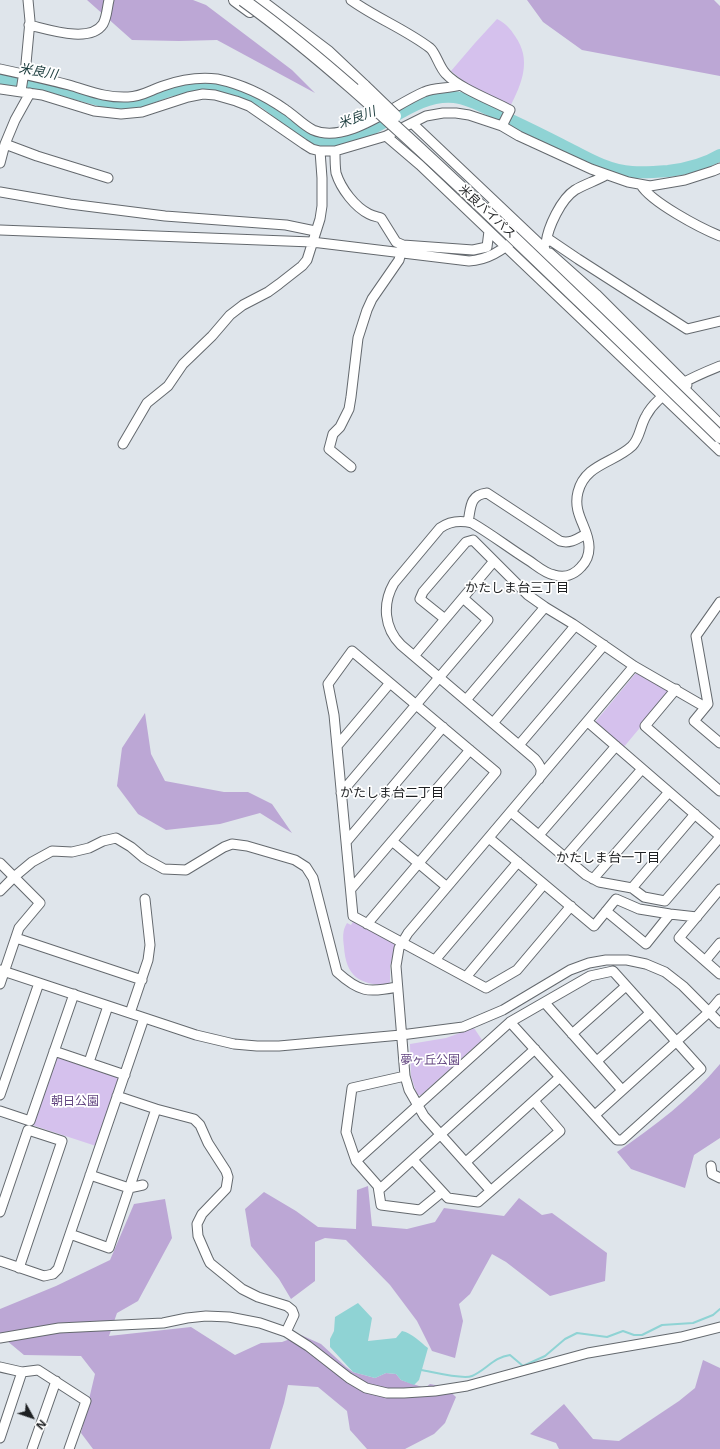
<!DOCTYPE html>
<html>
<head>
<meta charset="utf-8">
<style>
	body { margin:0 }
	#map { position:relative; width:720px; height:1449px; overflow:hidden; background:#dfe5eb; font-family:"Noto Sans",sans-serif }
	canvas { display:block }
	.north { position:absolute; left:12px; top:1397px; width:40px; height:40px; -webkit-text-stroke:3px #fff; paint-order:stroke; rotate:130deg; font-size:11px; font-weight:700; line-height:16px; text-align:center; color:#1e2022 }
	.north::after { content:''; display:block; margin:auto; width:14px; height:18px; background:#1e2022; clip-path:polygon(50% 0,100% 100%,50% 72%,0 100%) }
</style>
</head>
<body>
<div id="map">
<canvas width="720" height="1449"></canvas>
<div class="north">N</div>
</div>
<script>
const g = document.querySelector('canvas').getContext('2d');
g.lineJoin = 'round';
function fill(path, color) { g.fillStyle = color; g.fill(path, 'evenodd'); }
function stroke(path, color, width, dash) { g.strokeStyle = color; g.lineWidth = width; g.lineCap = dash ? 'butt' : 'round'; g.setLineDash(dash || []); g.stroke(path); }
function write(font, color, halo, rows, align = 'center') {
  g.font = font + ' "Noto Sans","Noto Sans JP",sans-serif'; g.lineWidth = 3.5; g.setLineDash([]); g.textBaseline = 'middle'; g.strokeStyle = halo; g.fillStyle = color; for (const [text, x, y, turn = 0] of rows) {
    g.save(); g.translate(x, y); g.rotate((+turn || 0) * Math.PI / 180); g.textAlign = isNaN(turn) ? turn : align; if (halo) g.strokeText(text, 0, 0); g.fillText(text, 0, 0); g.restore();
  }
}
fill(new Path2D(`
	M497,19C505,23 510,28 515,36C532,60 522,83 510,107L468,85L451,71L475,43Z
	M635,674H640L668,689L669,693L623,748L596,726V721Z
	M354,920L393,941L395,946L390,966V982L388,985C359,985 346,976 344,947C343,938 342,931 347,923L351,925Z
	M474,1028L482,1040L421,1095H417L411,1076L410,1044L446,1038Z
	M57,1054L116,1074L118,1079L96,1146L32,1125Z`), '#d5c1ed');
fill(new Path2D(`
	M87,0H193L206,5L292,70L315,93L217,40L179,41L132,40Z
	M527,0H714L720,6V76L582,50L543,22Z
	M145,713L151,754L165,781L224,792H248L272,804L292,833L260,813L220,824L166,830L138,814L117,786L122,748Z
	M720,1064V1138L694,1155L685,1188L631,1169L617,1152C654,1126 691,1099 720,1064Z
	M368,1186L372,1226L407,1229L435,1222L444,1208L504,1216L519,1198L542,1215L552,1213L607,1253L605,1281L550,1296L506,1262L492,1254L470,1294L459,1304L463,1321L455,1358L432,1351L417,1321L390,1285L346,1240L325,1238L315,1242V1281L291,1299L279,1279L251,1246L245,1209L264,1192L296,1211L318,1227L356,1229L357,1190Z
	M165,1199L172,1238L138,1301L117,1313L109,1336L191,1327L235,1355L261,1343L282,1342L301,1335L321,1344L346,1367L353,1372L375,1378L386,1373L396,1374L401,1380L425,1388L430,1384L445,1387L456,1397L445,1423L434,1434L405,1449H367L350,1430L347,1411L318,1387L288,1385L284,1403L270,1449H93L81,1433L95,1374L81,1356L24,1355L0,1335V1309L56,1286L110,1260L134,1204Z
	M703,1360L720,1368V1449H559L556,1443L530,1434L564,1404L593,1439L619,1441L679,1401L695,1388Z`), '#bca7d5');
fill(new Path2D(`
	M358,1303L372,1318L368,1341L396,1338L402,1331C412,1333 420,1342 428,1348L419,1380L414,1385L401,1380L396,1374L386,1373L375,1378L353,1372L330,1347V1339L334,1331L335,1317Z`), '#8fd3d4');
stroke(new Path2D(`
	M421,1370C433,1372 463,1380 472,1376C486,1370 494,1357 510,1355L523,1366L545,1356L565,1339L577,1333L607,1337L623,1331L634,1335H642L662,1325L693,1323L713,1315L720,1309`), '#8fd3d4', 2);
stroke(new Path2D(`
	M0,80L48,86L106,102L123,103L141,101L168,91L207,84L215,85C231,90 249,94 264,102C279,111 299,135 316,139C368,152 405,92 454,97C471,99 487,109 502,116C525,126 548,138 570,149C589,159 610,171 632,172C644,173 656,172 668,171C686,169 705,164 720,155`), '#8fd3d4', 12);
const minor = new Path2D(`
	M351,0C376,18 405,29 430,48C436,53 439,67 446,74C459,88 491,100 510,110L502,126
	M29,25C47,29 90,44 103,24C107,17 107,8 109,0
	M0,69C23,74 46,79 69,85C90,91 105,98 128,97C141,97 151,90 163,86C180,80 200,77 217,79C241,84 266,96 286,110C295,116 303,125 313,130C347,145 393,105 424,92C435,87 448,89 460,85
	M0,89L42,95L94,111L121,114L142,112L188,97L203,94L215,95L236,101L249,106L304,144L312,149L320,151H335L386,136L426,116L443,113H456L469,115L502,126L519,136L591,169L628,182L650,186L685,180L713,171L720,168
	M21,91L23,78L25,74L30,21L28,0
	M412,123L545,249
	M386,136L420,165L720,451
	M5,144L37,156L108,178
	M335,151C335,158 335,166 336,173C341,189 355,207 369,214C373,216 378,217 381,218L396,242L403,245L473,250L487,247L489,231
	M0,163L5,144L15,120L30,93
	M641,185C651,202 700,228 720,236
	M0,192L70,204L165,216L286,225L315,231
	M0,230L312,242L469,261C489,260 505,249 519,235
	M547,238L578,259L687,329L720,321
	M546,243C548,227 561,199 575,190C585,184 596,181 606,175
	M550,253L596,294L687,385
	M123,444L147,403L168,386L183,364L212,336L230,315L243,305L268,292L279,284L302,266L307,260L320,219L322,206V178L320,151
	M351,467L329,449L333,434L340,427L349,409L351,397L358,338L367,310L372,299L399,260L403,245
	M468,522C471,508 469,495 487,493L560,541C570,544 577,539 586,534
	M720,602L696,636L708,704L694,721L720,743
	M445,619L420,599L423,592L466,542L473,540L528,595L545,607L573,624L634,666L705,707
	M414,656L494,561
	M676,689L645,726L720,791
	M466,700L545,607
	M588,722L720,836
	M493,723L575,626
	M519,745L604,645
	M337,746L390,683
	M539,779C543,771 541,766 535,759L401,645C384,628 382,604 394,583L440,528C450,521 460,520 472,523C491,534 509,548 528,560C536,565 544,573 554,575C564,578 574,575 581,567C586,562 589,555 589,548C590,529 572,515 578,492C585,464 614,463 632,446C640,438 640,426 646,416C659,391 695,376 720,366
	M341,793L488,620L463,598
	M511,812L586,875L599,882L632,888L644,897L665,901L720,837
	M539,835L616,746
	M489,838L594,926L616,899L639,909L670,914L697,917
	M392,841L447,887
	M346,842L443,727
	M565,857L642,769
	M0,863L40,903L19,928L0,984
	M593,879L669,792
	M632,888L695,814
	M351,889L470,750
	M720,889L679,938L720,974
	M0,891L14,877L32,862L52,851L72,852L89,848L103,841L116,838L131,847L144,858L164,869L186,870L224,847L232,844L247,846L295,860L306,867L313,878L337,972C359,992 368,993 397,987
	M606,911L646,944L670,914
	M367,924L496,772L352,651L328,684L334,715L353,916L486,988L517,970L571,906
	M16,938L142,980
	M435,960L518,862
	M705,961L720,943
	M0,970L196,1035L234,1044L257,1046H279L401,1035L463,1027L503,1010L570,970L589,963L606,960H627L646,964L665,972L683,986L720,1023
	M466,977L544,884
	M545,1003L622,1090
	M130,1013L148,960L150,945L145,899
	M572,1034L626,986
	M54,1051L125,1075
	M597,1061L650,1013
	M89,1062L108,1006
	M405,1076L352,1088L346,1132L356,1161L378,1186L381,1205L420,1210L442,1192
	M0,1095L39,983
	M117,1096L156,1109L194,1119L200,1125L208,1143L226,1171L228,1177L226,1189L202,1214L197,1224L198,1236L208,1259L210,1263L242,1289L258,1297L287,1306L292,1310L294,1315L286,1332
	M0,1111L30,1121L74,994
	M595,1115L709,1012L720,999
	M413,1160L448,1198L478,1202L560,1131L534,1101
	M356,1161L510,1022L590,976L613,971L701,1069L622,1140H617L510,1022
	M466,1162L560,1077
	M711,1166L712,1174L720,1178
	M90,1175L129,1188L143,1185
	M379,1190L535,1049
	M491,1191L424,1116L409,1090L405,1076L396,966L399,948L408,933L634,666
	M0,1212L28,1130L62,1141L19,1268
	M70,1234L109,1248L156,1109
	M0,1261L44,1276L53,1274L58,1269L144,1018
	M0,1338L59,1328L163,1323L187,1318L206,1316L229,1317L260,1323L286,1332L308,1346L349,1378L366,1388L387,1393H404L435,1391L467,1386L588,1353L681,1337L720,1327
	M0,1367L22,1372L38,1370L86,1401L69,1449
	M0,1438L22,1372
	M32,1449L56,1381`);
const major = new Path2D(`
	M235,0L250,11
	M259,0L328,52L364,86
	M492,208L621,328L720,426`);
stroke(minor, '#64696e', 11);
stroke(major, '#64696e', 14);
stroke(minor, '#fff', 9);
stroke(major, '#fff', 12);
const majorBridge = new Path2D(`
	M243,0C323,58 395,126 467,193C552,274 636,355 720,437
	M364,86L395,116`);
stroke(majorBridge, '#64696e', 14, []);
stroke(majorBridge, '#fff', 12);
write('12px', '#1e2022', '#fff', [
	["米良バイパス",487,212,43]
]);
write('12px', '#624580', '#fff', [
	["夢ヶ丘公園",430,1061],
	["朝日公園",75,1102]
]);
write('italic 13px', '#1a3b3c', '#fff', [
	["米良川",38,72,10],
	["米良川",357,118,-20]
]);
write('13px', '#1e2022', '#fff', [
	["かたしま台三丁目",517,588],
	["かたしま台二丁目",392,793],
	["かたしま台一丁目",608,858]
]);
</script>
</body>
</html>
